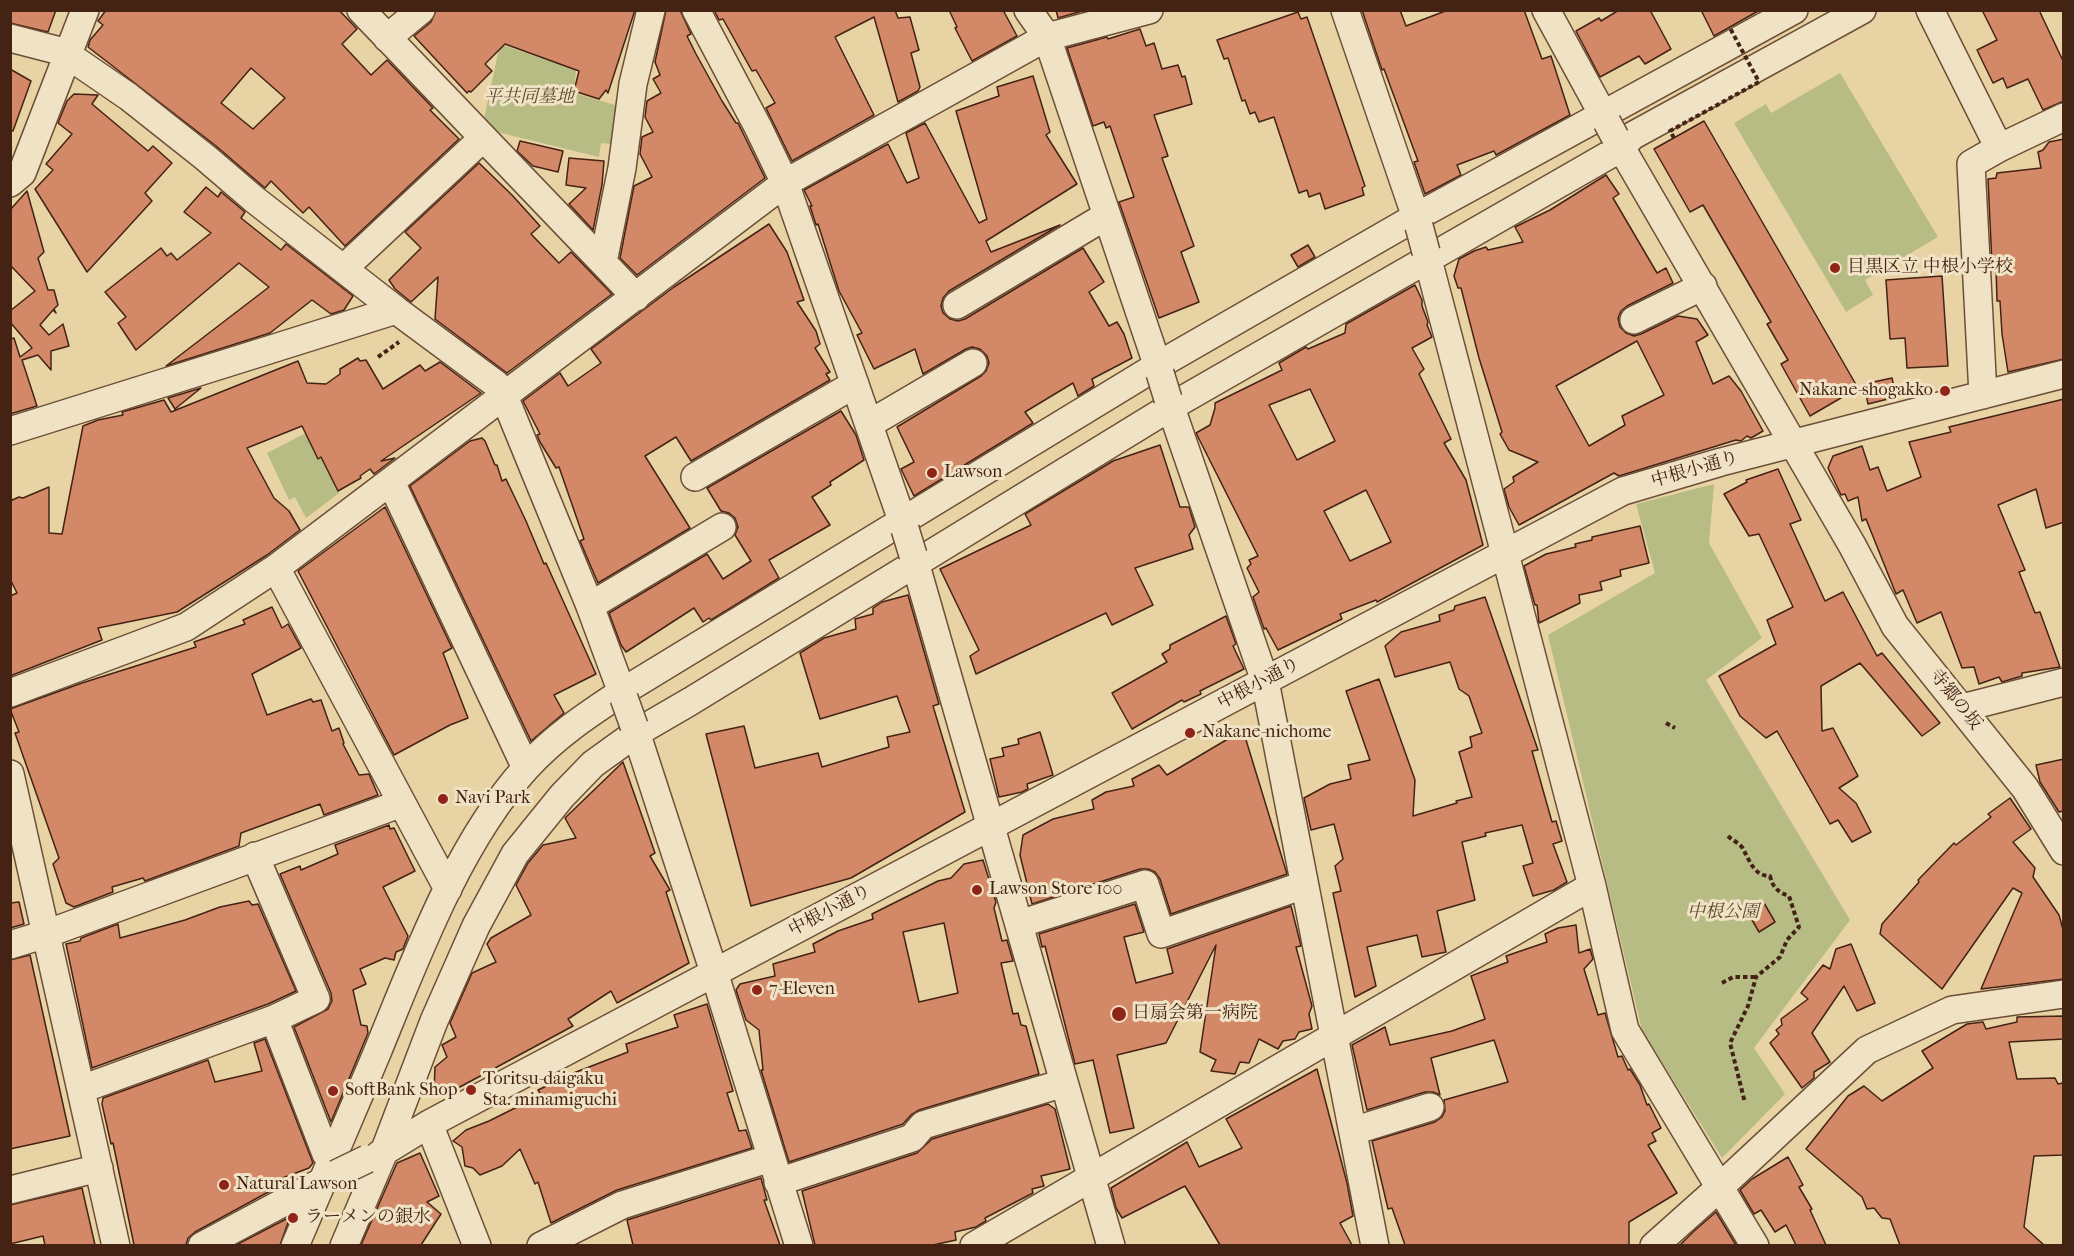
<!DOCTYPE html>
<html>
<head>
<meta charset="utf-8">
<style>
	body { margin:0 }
	#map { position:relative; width:2074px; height:1256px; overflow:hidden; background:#e8d3a4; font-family:"IM FELL French Canon",serif }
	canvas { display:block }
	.frame { position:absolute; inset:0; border:12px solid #442314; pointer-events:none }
</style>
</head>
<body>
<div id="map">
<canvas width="2074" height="1256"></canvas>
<div class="frame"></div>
</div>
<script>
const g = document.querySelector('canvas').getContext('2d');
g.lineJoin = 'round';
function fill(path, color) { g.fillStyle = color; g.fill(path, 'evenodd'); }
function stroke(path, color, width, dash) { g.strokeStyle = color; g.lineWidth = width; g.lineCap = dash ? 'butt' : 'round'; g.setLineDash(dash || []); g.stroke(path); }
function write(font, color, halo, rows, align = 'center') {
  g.font = font + ' "IM FELL French Canon","Noto Serif JP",serif'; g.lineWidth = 6; g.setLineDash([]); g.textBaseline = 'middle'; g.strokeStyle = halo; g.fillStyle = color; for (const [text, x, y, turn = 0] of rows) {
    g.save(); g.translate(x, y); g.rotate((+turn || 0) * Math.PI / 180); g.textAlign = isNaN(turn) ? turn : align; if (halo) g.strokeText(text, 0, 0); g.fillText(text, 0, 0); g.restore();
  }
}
fill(new Path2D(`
	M500,44L576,70L574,93L622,107L616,145L601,143L599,157L497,132L484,119Z
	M1840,73L1938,237L1865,280L1873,295L1846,312L1734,123L1766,104L1771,113Z
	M308,432L339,493L306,518L295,497L289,500L267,453Z
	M1714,484L1709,543L1762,638L1706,680L1850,920L1754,1048L1785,1094L1722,1158L1642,1030L1548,635L1655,573L1636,504Z`), '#b7bc85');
const building = new Path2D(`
	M10,10H56L48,32L10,23Z
	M106,10H339L357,29L342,44L371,75L387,60L433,108L430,110L459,139L345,246L309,207L303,213L271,181L265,188L216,146L88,47L90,40L103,25L98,21ZM251,68L285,98L253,129L221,103Z
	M436,10H635L608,93L606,90L599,99L574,91L579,71L505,44L485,64L492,71L471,92L469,91L467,93L414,36L431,22Z
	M666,10H680L691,34L687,36L696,54L722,101L736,123H738L765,178L637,275L620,258L634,186L652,177L640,154L642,137L653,132L645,117L647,101L661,93L653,79L660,75L655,62Z
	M714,10H895L898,18L910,17L919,50L911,53L920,87L918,91L898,102L874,17L835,37L874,115L792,161L766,108L775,103L756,70L752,71L723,19L719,20Z
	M949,10H1003L1017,36L972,61L955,28L957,27Z
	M1056,10H1086L1058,18Z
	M1362,10H1400L1406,26L1448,10H1524L1542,59L1551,56L1570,115L1496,155L1494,151L1457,165L1461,175L1425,194L1414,162L1418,161L1384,69L1382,70Z
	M1619,10H1650L1671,49L1645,64L1639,56L1600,77L1576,31L1599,18L1601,21Z
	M1701,10H1760L1714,36Z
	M1982,10H2039L2064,63V101L2043,110L2028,79L2007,88L2003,78L1993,83L1977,50L1997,40Z
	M1298,12L1301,19L1307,17L1365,186L1362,188L1364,195L1325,209L1320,193L1309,197L1307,190L1299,193L1274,117L1259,122L1255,112L1250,114L1245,100L1242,101L1228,58L1224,59L1217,40Z
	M1140,29L1146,46L1154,43L1162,69L1178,65L1182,77L1185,76L1192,104L1154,115L1168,156L1162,158L1194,246L1181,252L1199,302L1159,318L1119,202L1134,197L1110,126L1106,128L1104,122L1093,126L1067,48L1107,37L1108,39Z
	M10,69L31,81L13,131H10Z
	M1033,76L1050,132L1046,135L1077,184L986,241L991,252L1060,225L949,291L943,298L941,306L943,313L950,319L958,321L965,319L1083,248L1104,282L1089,292L1109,326L1117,322L1124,334L1132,358L1092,379L1094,386L1078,396L1073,383L1025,412L1033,423L914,496L901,469L914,462L897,427L981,376L986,371L989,363L987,356L980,349L972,347L966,349L923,374L915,349L874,369L857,335L862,333L839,291L818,224L816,225L810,206H812L804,190L888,144L907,183L919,178L906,133L925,123L979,223L987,219L956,111L999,96L997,87Z
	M74,94L98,95L92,104L148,151L153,146L172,163L145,193L152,201L87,272L35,189L53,170L46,164L72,134L58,123L67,101Z
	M1704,121L1858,388L1810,416L1781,364L1788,360L1767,324L1771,322L1703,205L1690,212L1654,149Z
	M2064,139V359L2008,372L2002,334L2000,301H1997L1996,267L1992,264L1988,179L1996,178L1997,173L2041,168L2038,152L2043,150L2049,142Z
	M520,141L563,151L558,172L533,166L517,151Z
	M569,158L604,161L602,185L593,230L569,204L586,188L566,185Z
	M479,163L512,195L540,226L531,234L559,263L571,252L612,294L507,373L435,319L438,277L411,302L395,289L389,280L421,248L405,232Z
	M1606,175L1619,194L1613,198L1657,273L1666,268L1673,283L1627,306L1621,311L1618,318L1620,327L1626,333L1634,336L1641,334L1678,316L1697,319L1708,335L1696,342L1713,384L1729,376L1741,391L1763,431L1751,438L1747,436L1741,441L1736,440L1619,476L1614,473L1519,525L1509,507L1504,489L1514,482L1513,477L1538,462L1509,450L1500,434L1502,432L1479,358L1461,288H1458L1454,276L1459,259L1474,251L1486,247L1488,250L1523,242L1515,227L1550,210ZM1637,341L1664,395L1622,416L1625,425L1589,446L1556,386Z
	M206,187L218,197L221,192L245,212L241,218L281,250L286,244L353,296L344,310L331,314L312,300L270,333L166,366L269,287L239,263L136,350L118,323L126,317L105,292L161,248L167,256L171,253L177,260L211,233L184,212Z
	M27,191L44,252L38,258L48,290H54L58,305L54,309L56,313L53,310L40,325L49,335L63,324L69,346L51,351V370L38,355L22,360L37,406L10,414V339L14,338L20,357L32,348L10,322V311L35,291L10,265V210Z
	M769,224L787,252L804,300L797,302L816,331L820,344L815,348L830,372L826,374L830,380L691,461L676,437L645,456L690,528L598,583L580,541L584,539L559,467L556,468L540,442L537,435L540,434L523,401L560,373L568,386L601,363L591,349L674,287Z
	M1308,245L1315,257L1298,267L1291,255Z
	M1942,276L1948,366L1907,368L1905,338L1890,339L1886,280Z
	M1415,285L1422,300V306L1428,322L1427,325L1432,337L1412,348L1424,369L1419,374L1451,439L1444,443L1466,480L1483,545L1377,602L1376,600L1340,614L1342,619L1278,650L1266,628L1264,629L1253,597L1259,592L1247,568L1251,564L1249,560L1258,556L1196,433L1210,425L1215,408V403L1282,370L1279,363L1306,347L1308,349L1345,333L1346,324ZM1310,389L1335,441L1297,460L1269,405ZM1366,490L1391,542L1350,561L1324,511Z
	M358,358L360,361L366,360L383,389L420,365L425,371L440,362L481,393L381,461L395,458L374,474L370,469L360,476L361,478L338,491L321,457L318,459L302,426L247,448L274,498L289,511L300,530L267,555L177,612L98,628L102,640L10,676V596L17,593L10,579V501L19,497L23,498L49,487V533L62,534L83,426L98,420L123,415L122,412L164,400L171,412L298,361L307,383L326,384L340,374V369Z
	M1892,378L1896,397L1868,404L1864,384Z
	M201,388L175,409L168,398Z
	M2064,399V522L2046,528L2036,489L1998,505L2025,570L2019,572L2035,613L2040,612L2060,667L2022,673V676L2002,682L1999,677L1979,684L1974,667L1962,668L1941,612L1917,623L1903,590L1896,594L1866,519L1862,521L1858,497L1848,501L1845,494L1841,495L1828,468L1833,456L1862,446L1870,470L1878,467L1887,491L1921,477L1909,442L1951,432L1949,427Z
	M841,411L856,435L864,460L830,482L831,485L812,497L830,525L769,560L779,578L711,620L709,618L703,622L694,608L626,652L621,645L609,613L707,554L723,579L751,561L735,535L738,527L735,518L729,513L721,511L707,488Z
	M482,438L485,441L495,465H497L502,481L506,479L526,521L544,564L546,563L596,674L554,695L564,713L531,741L410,486L470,441Z
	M1160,445L1180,507H1189L1195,527L1189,535L1193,549L1135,568L1153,605L1112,625L1106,613L976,674L970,656L979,650L940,569L1031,525L1025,514L1113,461Z
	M1778,469L1801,520L1790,524L1825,601L1843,592L1877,656L1882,653L1940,723L1922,736L1860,663L1821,686L1822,731L1833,728L1858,776L1839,788L1856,803L1871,832L1852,842L1838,820L1830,824L1777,731L1766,738L1740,716L1719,676L1776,644L1767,620L1793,607L1759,534L1749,536L1724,494L1747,482L1746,480Z
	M385,507L452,648L443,653L468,718L450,725L394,755L298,571Z
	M1640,526L1649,563L1620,570L1621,576L1600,582L1602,590L1579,595L1580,603L1539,623L1537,605H1535L1524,566L1546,554L1576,547L1575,544L1592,540V537Z
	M908,595L939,704L933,706L965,812L851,878L751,906L706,734L744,726L755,768L818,753L822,767L889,747L887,737L910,732L897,696L820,719L800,653L824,638L856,629L855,619L873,614V608L882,602Z
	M1485,597L1538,750L1532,751L1552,822L1556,821L1562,841L1553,844L1567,882L1554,890L1533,896L1523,866L1533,863L1522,825L1485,833L1486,836L1462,842L1475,900L1437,911L1446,952L1422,957L1417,935L1367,947L1376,986L1355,997L1333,893L1341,891L1335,866L1343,859L1334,824L1311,830L1304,798L1330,784L1351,779L1348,765L1370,760L1346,691L1379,679L1415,780L1413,816L1457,803L1456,801L1472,797L1459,752L1472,747L1470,737L1482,733L1469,696L1459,689L1450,662L1395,677L1385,646L1401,632L1440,621L1439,615L1454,610L1455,606Z
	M272,607L282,628L288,624L301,648L252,674L267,715L311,699L313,702L321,700L332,731L339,728L344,743L343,744L359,775L369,774L378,795L324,815L320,804L241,833L239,846L145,881L143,878L112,887L113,892L74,907L66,903L53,864L59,858L15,733L19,732L10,709L82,683L196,647L194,642L245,624L243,620Z
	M1226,616L1236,644L1233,646L1244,669L1200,691L1201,694L1184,702L1182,700L1132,729L1112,693L1167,662L1162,654L1170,649V645Z
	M1243,730L1287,874L1171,914L1160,879L1155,872L1148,869H1140L1032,904L1020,855L1023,835L1053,819L1094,809L1092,800L1106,792L1134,786L1132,779L1159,765L1167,775Z
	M1040,732L1053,775L1027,784L1028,789L1022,792L999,797L990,759L1004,756L1002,748L1019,744L1018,739Z
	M2064,759V811L2059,812L2040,782L2036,765Z
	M623,762L655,853L650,856L670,890L666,892L689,963L617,1003L611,991L568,1019L573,1026L445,1095L434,1091L435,1067L447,1057L442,1045L456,1037L450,1023L472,973L496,962L487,944L491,938L531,915L516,885L528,863L543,845L576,838L565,818Z
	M2010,798L2031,829L2013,842L2035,868L2033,877L2059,915L2064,933V979L1981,989L2022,893L2013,888L1942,989L1880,934L1882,924L1919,882L1918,880L1954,843L1956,845L1991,817L1988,814Z
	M389,825L390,829L394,828L415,871L383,887L408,936L403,949L396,952L394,960L385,958L360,969L366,984L353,990L361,1025L367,1026L368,1033L331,1122L294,1027L328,1009L332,1001L331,993L280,874L300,866L301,870L338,854L335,845Z
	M983,860L996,902L994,908L1002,941L1007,940L1013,961L1001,963L1013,1014L1018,1013L1021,1025L1026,1026L1039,1074L919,1110L911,1115L903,1124L789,1162L761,1070H763L759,1030L746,1020L736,990L740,984L775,976L773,964L815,952L813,944L838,931L873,919L872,914L938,881L951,878L964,864ZM944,923L958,993L919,1002L903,932Z
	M249,901L252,905L258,904L296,991L268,1004L92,1068L66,944L80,941L81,938L118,924L120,938L185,920L220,907Z
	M19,902L24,924L10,928V903Z
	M1764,903L1775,922L1759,932L1748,913Z
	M1135,904L1144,932L1124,937L1136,983L1173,973L1167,949L1291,906L1301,946L1296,947L1312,1006L1309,1014L1312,1029L1299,1032L1295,1039L1283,1041L1278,1049L1259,1039L1249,1063L1240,1062L1235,1074L1211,1071L1216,1060L1200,1052L1216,945L1166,1043L1117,1055L1134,1128L1110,1133L1093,1060L1075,1064L1045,946L1042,947L1039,934Z
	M1576,925L1579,953L1590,949L1593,959L1584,969L1598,1015L1605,1013L1618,1057L1622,1056L1628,1070L1630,1069L1640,1085L1647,1105L1649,1104L1661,1128L1652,1133L1656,1141L1648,1145L1677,1193L1629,1222V1245H1405L1392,1208L1388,1209L1372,1141L1435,1122L1442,1117L1445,1111L1444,1100L1508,1082L1494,1040L1431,1058L1440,1095L1433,1092H1425L1367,1110L1352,1045L1385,1027L1390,1045L1452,1031L1485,1019L1471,976L1508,962L1506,956L1547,942L1545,934L1558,928Z
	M1851,944L1875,1003L1857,1011L1844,986L1812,1033L1830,1062L1814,1072V1078L1802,1088L1770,1043L1779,1034L1776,1030L1782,1025L1781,1019L1808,999L1801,993L1823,965L1830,969L1836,949Z
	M30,955L70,1136L10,1149V960Z
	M707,1004L733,1091L727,1093L739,1131L746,1130L752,1148L617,1190L551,1223L538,1182L535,1184L520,1149L502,1166L480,1175L473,1168L465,1166L462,1147L453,1141L466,1130L489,1121L541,1095L538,1090L576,1072L628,1052L626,1044L678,1027L674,1015Z
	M2064,1016V1039L2009,1042L2017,1079L2055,1078L2058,1084L2063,1083L2064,1155L2034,1156L2024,1227L2044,1245H1900L1890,1219L1882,1218L1874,1208L1867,1209L1862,1197L1806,1149L1848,1096L1864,1086L1882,1101L1933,1068L1922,1051L1967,1024L1983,1022L1986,1029L2017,1022V1017Z
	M265,1039L313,1163L309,1168L264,1185L272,1190L195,1232L188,1238L186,1245H134L113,1143L111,1144L102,1104L103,1098L208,1060L215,1082L262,1071L254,1043Z
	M1317,1069L1347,1183L1353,1216L1340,1223L1352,1245H1220L1185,1186L1122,1218L1116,1208L1111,1188L1187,1142L1199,1167L1242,1148L1226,1119Z
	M1048,1104L1055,1109L1070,1169L1041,1176L1044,1186L1032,1189L1033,1193L985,1218L986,1221L976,1227L955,1232L956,1240L933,1245H815L802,1191L917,1153L932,1139Z
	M420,1153L439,1196L427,1202L441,1214L421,1245H361L397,1163Z
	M1788,1157L1803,1185L1799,1187L1812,1209L1810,1210L1826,1245H1796L1786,1225L1775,1232L1761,1210L1754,1214L1740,1190L1752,1179Z
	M761,1178L767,1200H764L780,1245H633L627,1220Z
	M82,1188L95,1245H45L43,1236L10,1244V1205Z
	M1716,1212L1736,1245H1680L1693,1232Z
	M290,1217L280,1245H236Z`);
fill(building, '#d38867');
stroke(building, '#442314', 1.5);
const minor = new Path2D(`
	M361,10L636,297
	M696,10L758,127L785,183L905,529
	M1028,10L1047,37L1160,373
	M1345,10L1419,226
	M1546,10L1607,122
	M1930,10L1999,148
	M10,38L68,53L75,60L129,97L206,158L255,200L396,310L496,384L504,396L590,606L624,698
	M387,38L421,10
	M1615,137L1852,545L1895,626L2025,788L2064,851
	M10,183L22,173L85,10
	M1426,252L1592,886L1625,1030L1755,1246
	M603,262L622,168L633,84L651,10
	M344,268L483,138
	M957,305L1106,216
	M1634,320L1703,286
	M1983,395L1971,164L1999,148L2064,117
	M1168,399L1265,681L1375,1246
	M869,424L973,363
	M10,431L396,310
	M695,477L855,384
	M391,482L526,768
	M913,555L1111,1246
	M276,568L448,889
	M590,606L722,527
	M10,693L186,627L276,568L785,183L1047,37L1149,10
	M1962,708L2064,682
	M634,726L714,972L799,1246
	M10,774L116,1246
	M1019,924L1145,884L1161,934L1304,885
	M10,945L46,934L402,803
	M274,1019L326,1154L331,1159
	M82,1089L274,1019L316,999L255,856
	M429,1124L477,1246
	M1353,1131L1430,1107
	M380,1154L429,1124L1623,491L1721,462L2064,374
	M778,1182L912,1138L923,1125L1064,1083
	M10,1190L99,1168
	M202,1246L327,1179
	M295,1246C322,1181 350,1118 377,1053C415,960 458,843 526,768C554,737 587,715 622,692L1157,366L1416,217L1794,10
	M344,1246L384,1152L434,1021L476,926L515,854L562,796L593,764L636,733L691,701L1172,406L1621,148L1632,136L1862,10
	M541,1246L622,1205L771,1158
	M974,1246L1592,886
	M1654,1246L1719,1188L1867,1050L1952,1010L2064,994`);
stroke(minor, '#6d4f38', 30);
stroke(new Path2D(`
	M378,357L399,342
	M1666,723L1675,728
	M1728,836C1732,840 1741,844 1743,849C1750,861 1754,876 1770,876C1773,888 1778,892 1789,896L1799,927L1787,940L1780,957L1756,977L1748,1006L1730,1043L1745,1103
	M1722,983L1733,977H1756`), '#442314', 4, [4.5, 3]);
stroke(minor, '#f0e2c4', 27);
const minorBridge = new Path2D(`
	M1607,122L1615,137
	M1419,226L1426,252
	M1160,373L1168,399
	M905,529L913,555
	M624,698L634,726
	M336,1174L367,1159`);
stroke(minorBridge, '#6d4f38', 30, []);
stroke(new Path2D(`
	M1674,138L1670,131L1759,82L1730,28`), '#442314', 4, [4.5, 3]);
stroke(minorBridge, '#f0e2c4', 27);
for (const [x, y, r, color] of [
	[1835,268,6,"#8f2418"],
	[1945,391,6,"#8f2418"],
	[932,473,6,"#8f2418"],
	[1190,733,6,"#8f2418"],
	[443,799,6,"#8f2418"],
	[977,890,6,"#8f2418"],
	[757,990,6,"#8f2418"],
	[1119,1014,8,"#8f2418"],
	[471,1090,6,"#8f2418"],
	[333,1091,6,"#8f2418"],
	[224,1185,6,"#8f2418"],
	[293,1218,6,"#8f2418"]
]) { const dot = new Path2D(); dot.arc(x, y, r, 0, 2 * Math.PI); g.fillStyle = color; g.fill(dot); stroke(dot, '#f0e2c4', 2); }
write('italic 18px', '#614930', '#f0e2c4', [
	["平共同墓地",529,98],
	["中根公園",1723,913]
]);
write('18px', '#442314', '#f0e2c4', [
	["目黒区立 中根小学校",1847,268],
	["Nakane-shogakko",1933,391,"right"],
	["Lawson",944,473],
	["Nakane-nichome",1202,733],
	["Navi Park",455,799],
	["Lawson Store 100",989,890],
	["7-Eleven",769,990],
	["日扇会第一病院",1132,1014],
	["Toritsu-daigaku",483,1080],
	["Sta. minamiguchi",483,1101],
	["SoftBank Shop",345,1091],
	["Natural Lawson",236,1185],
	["ラーメンの銀水",305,1218]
], 'left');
write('18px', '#442314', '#f0e2c4', [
	["中根小通り",1695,470,-16],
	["中根小通り",1259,684,-28],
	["寺郷の坂",1955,700,51],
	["中根小通り",830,911,-28]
]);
</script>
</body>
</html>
